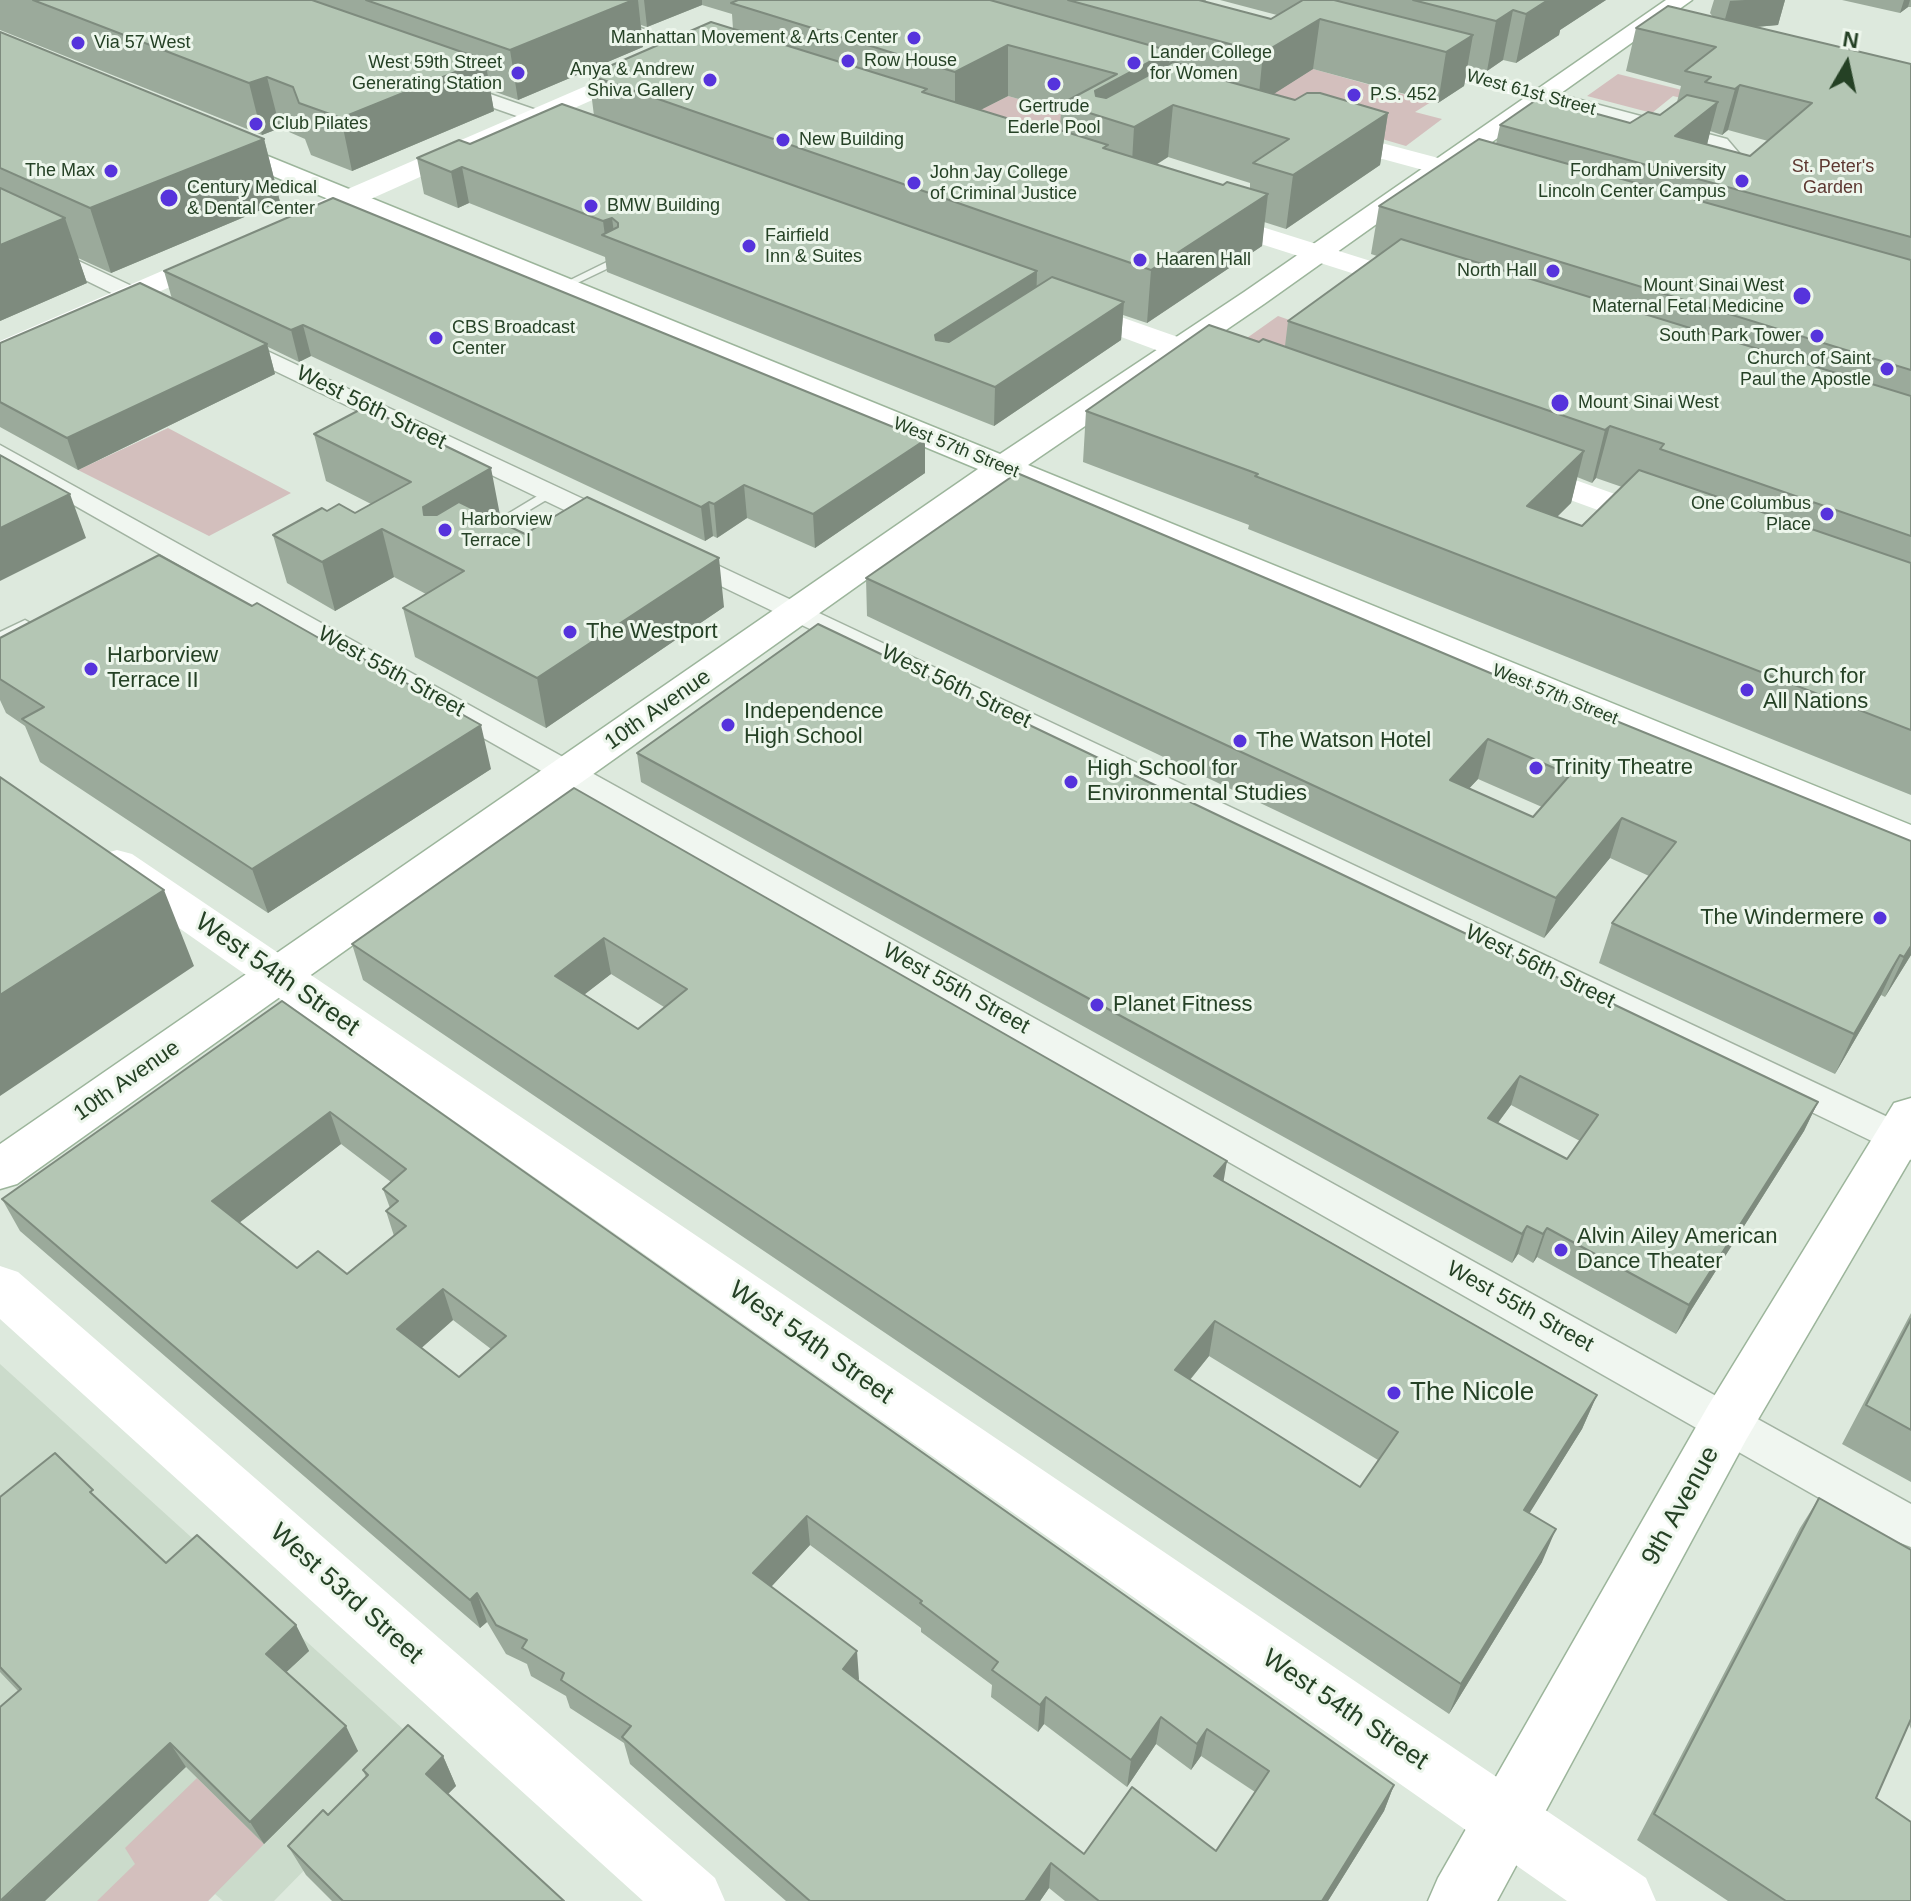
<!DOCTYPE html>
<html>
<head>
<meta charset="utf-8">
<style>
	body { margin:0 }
	#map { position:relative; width:1911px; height:1901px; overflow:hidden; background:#dde9dd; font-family:Helvetica,sans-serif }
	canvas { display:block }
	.north { position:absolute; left:1807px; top:24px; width:80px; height:80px; -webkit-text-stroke:6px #edf6ec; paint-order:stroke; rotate:9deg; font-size:22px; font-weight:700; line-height:32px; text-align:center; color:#254125 }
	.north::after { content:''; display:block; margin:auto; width:28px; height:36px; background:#254125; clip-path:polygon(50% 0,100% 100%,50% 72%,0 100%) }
</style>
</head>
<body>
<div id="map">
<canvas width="1911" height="1901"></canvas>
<div class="north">N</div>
</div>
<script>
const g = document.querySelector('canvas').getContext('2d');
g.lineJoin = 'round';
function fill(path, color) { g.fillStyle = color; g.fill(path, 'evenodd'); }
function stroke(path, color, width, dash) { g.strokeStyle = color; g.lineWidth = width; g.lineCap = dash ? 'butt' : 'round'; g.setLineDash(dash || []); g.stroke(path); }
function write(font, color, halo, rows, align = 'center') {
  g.font = font + ' Helvetica,sans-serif'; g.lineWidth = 6; g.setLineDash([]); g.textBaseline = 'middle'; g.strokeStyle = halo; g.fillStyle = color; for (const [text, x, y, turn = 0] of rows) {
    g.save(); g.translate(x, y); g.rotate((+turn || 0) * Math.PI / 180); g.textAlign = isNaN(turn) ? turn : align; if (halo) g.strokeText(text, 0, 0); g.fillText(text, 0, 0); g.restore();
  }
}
fill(new Path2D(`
	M0,1364L424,1748L274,1901H223L215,1894L208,1901H0Z`), '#cbdbcb');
fill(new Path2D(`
	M1306,67L1431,102L1415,112L1442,119L1406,146L1317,120L1303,104L1263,93Z
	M1618,74L1686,91L1697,102L1673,96L1652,113L1587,96Z
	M1008,96L1065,112L1063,154L956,122Z
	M1278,316L1327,333L1288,363L1237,345Z
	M168,428L291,493L209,536L78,470Z
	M197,1778L264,1844L208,1901H97L135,1864L125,1848Z`), '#d3bfbd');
const lane = new Path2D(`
	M615,258L620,261L619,263L567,288L558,286Z
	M549,489L553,490V496L486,536H478L476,533Z
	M25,620L32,624L30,627L0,641V632Z`);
const street = new Path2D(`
	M530,0H556L695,46L698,50L695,54H683L533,4Z
	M450,80L542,112L545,116L535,122L528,120L443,90L441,86Z
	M1543,90L1727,139L1744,159L1734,165L1727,163L1713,147L1536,100L1533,96Z
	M0,224L170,304L173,309L170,314H154L0,238Z
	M231,334L626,519L630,525L626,531H608L223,346L219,341L223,336Z
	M0,445L1911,1504V1547L1895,1541L0,463Z
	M679,547L1911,1128V1160L669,561L665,555L669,549Z`);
const primary = new Path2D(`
	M1666,0H1692L1264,304L1028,465L1911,825V855L1005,481L17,1184L0,1189V1144L978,469L208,149L204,144L208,139H226L1000,454L1244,292Z
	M1911,1098V1158L1746,1440L1497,1901H1428L1438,1878L1708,1406L1894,1103Z`);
stroke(lane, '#a2b3a2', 3);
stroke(street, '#a2b3a2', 3);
stroke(primary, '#9cb59b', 3);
fill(lane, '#f0f6f0');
fill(street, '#f0f6f0');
fill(new Path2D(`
	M1408,54L1552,91L1555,96L1552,101L1543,103L1400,66L1396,61L1400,56Z
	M646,60L655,62L658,67L655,72L317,223L307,225L297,223L293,217L297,211Z
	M1325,128L1495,173L1499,179L1495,185L1486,187L1316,141L1312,136L1316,131Z
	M1205,209L1428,279L1433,285L1428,291L1418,294L1408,291L1195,223L1191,217L1195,211Z
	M222,245L232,248L236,254L232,260L0,361V341Z
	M1064,297L1232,356L1236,363L1232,370L1221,372L1210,370L1054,312L1049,306L1054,300Z
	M1519,460L1674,515L1679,522L1674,529L1662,532L1650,529L1507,477L1502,470L1507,463Z
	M117,850L132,854L1646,1878L1656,1901H1567L102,874L96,864L102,854Z
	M0,1266L18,1272L715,1878L725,1901H643L0,1319Z`), '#fff');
fill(primary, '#fff');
fill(new Path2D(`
	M0,0H1206L1205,2L1271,19L1277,15L1220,0H1606L1560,30L1559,35L1516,63L1503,60L1487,71L1468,66L1464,86L1438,103L1313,69L1273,94L1295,100L1388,113L1380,165L1286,229L1264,222L1262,246L1147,323L1123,315L1121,340L994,426L607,272L605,257L469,203L458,208L424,194L417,158L470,144L594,116L589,75L733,29L732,14L702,5L647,27L641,25L643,47L518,100L490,90L494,111L352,171L311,155L305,139L280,128L262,135L0,30ZM1008,96L1061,111L1060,130L1029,125L980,110ZM1168,157L1250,183V189L1223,185L1156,165Z
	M1714,0H1785L1778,25L1755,27L1911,64V795L1248,529L1249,525L1083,462L1086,411L1259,342L1285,346L1288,321L1377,256L1371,254L1379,206L1496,144L1500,125L1630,123L1660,115L1677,102L1681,86L1626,71L1636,28L1713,17L1710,13ZM1728,130L1768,141L1750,156L1707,145L1710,131L1722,135ZM1577,477L1592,483L1596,478L1622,487L1582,526L1557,517L1571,503Z
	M1842,0H1911V7H1908L1900,13Z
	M0,32L264,139L280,202L111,273L78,258L87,283L0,321Z
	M164,271L925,440V473L815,548L747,518L717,538L713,536L705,541L311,356L299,362L268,347L275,374L78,470L0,427V343L172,299Z
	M314,434L500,515L494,519L525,534L724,607L546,728L415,657L403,608L426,594L394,577L335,611L287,583L273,535L327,511L355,513L371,504L326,481Z
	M866,578L1521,686L1911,841V955L1885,997L1881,995L1835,1074L1599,963L1612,923L1649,876L1610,858L1544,938L867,616ZM1478,779L1542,807L1533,817L1469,788Z
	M0,638L491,769L268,913L40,762L25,726L6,713L0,700Z
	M637,753L1818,1102L1804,1131L1676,1334L1537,1257L1533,1263L1518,1254L1512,1263L641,782ZM1511,1105L1580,1141L1567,1159L1498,1123Z
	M574,788L1224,1181L1597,1395L1582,1429L1529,1513L1542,1562L1449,1714L363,980L352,944ZM611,974L664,1007L638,1029L584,994ZM1209,1356L1378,1460L1360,1487L1190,1380Z
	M282,1001L1394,1785L1384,1811L1328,1901H1065L1049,1888L1040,1901H786L630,1764L624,1743L570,1708L566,1696L531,1676L527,1664L506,1654L487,1622L480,1628L20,1231L2,1199ZM341,1144L391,1182L383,1189L390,1208L386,1211L394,1236L347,1274L297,1268L239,1223ZM453,1320L491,1349L459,1377L421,1348ZM810,1545L921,1628V1632L992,1685L991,1697L1038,1732L1044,1724L1127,1787L1156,1744L1191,1770L1201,1756L1255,1792L1216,1851L1084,1854L858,1681L859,1679L771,1587Z
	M1911,1313V1482L1842,1444Z
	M0,1497L100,1501L166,1563L296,1625L309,1651L286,1672L358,1751L264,1844L186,1767L18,1691L0,1672Z
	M1819,1498L1911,1550V1729L1909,1724L1876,1798L1911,1901H1728L1637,1840L1800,1528Z
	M443,1756L456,1786L448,1794L564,1901H332L306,1875L288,1846L328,1815L366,1777L363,1770Z`), '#9baa9b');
fill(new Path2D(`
	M633,0H638L643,47L518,100L510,50Z
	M644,0H702V5L647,27Z
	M1548,0H1606L1560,30L1559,35L1516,63L1526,14Z
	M1745,0H1785L1778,25L1722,30L1730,1Z
	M1904,0H1910L1908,7L1900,13Z
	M1513,10L1503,60L1487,71L1496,21Z
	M1320,19L1313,69L1258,104L1263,53Z
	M1473,35L1464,86L1438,103L1446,52Z
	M1008,45V96L955,123V72Z
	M1170,51L1167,101L1094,114L1095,91Z
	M485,60L494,111L352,171L341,118Z
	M1229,72L1225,120L1219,79Z
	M267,77L280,128L262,135L249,83Z
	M1740,85L1728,130L1722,135L1735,89Z
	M1718,102L1706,148L1675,136Z
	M1173,105L1168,157L1131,180L1134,127Z
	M1388,113L1380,165L1286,229L1293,175Z
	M264,139L280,202L111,273L90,208Z
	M462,167L469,203L458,208L451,172Z
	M1268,194L1262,246L1147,323L1151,270Z
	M65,218L87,283L0,321V245Z
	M612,218L615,240L605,236L603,221Z
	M1037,271L1036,309L945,368L935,335Z
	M1124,302L1121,340L994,426L995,387Z
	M303,325L311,356L299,362L291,330Z
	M267,344L275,374L78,470L67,438Z
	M1610,426L1596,478L1592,483L1605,430Z
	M925,440V473L815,548L813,514Z
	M1584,451L1571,503L1514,559L1527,506Z
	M491,468L500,515L433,555L423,507Z
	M744,485L747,518L717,538L714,504Z
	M70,494L86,538L0,581V528Z
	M709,502L713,536L705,541L701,507Z
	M382,529L394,577L335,611L322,562Z
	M719,558L724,607L546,728L537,678Z
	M481,725L491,769L268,913L252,869Z
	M1488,739L1478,779L1441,819L1450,780Z
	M1622,818L1610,858L1544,938L1556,898Z
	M164,890L194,966L0,1096V995Z
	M604,938L611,974L562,1012L555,976Z
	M1911,946V955L1885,997L1904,957Z
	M1900,955L1881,995L1835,1074L1854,1034Z
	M1520,1076L1511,1105L1479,1148L1488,1118Z
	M1818,1102L1804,1131L1676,1334L1689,1305Z
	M330,1112L341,1144L226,1233L212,1201Z
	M1227,1161L1221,1196L1214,1176Z
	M1527,1226L1518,1254L1512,1263L1522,1234Z
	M1547,1228L1537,1257L1533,1263L1543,1234Z
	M443,1289L453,1320L408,1360L397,1329Z
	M1215,1321L1209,1356L1170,1404L1175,1370Z
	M1597,1395L1582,1429L1511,1543L1524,1510Z
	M807,1516L810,1545L757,1602L753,1573Z
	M1556,1529L1542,1562L1449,1714L1461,1684Z
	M477,1593L487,1622L480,1628L470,1600Z
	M296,1625L309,1651L279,1679L266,1654Z
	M857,1651L859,1679L846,1697L843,1669Z
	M1046,1697L1044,1724L1038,1732L1040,1705Z
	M1161,1717L1156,1744L1127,1787L1131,1760Z
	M346,1726L358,1751L264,1844L250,1822Z
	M1207,1729L1201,1756L1191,1770L1197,1744Z
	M170,1743L186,1767L45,1901H1Z
	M443,1756L456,1786L439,1803L426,1774Z
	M1394,1785L1384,1811L1328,1901H1322Z
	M1051,1863L1049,1888L1040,1901H1025Z`), '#7e8b7e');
const building = new Path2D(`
	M33,0H312L485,60L341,118L299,103L293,87L267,77L249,83Z
	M366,0H633L510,50Z
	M738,0H990L1170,51L1095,91L1096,96L1106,98L1173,62L1202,70L1229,72L1219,79L1295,100L1307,93H1320L1388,113L1293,175L1253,163L1289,139L1173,105L1134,127L1061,104L1117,74L1008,45L955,72L731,3Z
	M1068,0H1199L1271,19L1303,0H1334L1473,35L1446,52L1320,19L1263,53Z
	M1413,0H1548L1526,14L1513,10L1496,21Z
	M1668,6L1911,64V237L1500,125L1539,98L1630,123L1648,112L1660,115L1687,95L1718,102L1675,136L1750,156L1812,103L1740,85L1735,89L1705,82L1711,77L1685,71L1716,47L1636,28Z
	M711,22L927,89L922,92L1029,125L1034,122L1108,145L1103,148L1223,185L1227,182L1268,194L1151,270L589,75Z
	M0,32L264,139L90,208L0,168Z
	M562,104L1037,271L935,335L936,340L949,342L1052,277L1124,302L995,387L602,235L618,227V223L612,218L603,221L462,167L451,172L417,158L459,140L470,144Z
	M1479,139L1911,260V370L1379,206Z
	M0,188L65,218L0,245Z
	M333,198L925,440L813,514L744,485L714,504L709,502L701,507L303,325L291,330L164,271Z
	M1401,239L1911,396V536L1660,449L1664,444L1610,426L1605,430L1288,321Z
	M140,283L267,344L67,438L0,402V343Z
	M1209,325L1259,342L1263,339L1584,451L1527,506L1582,526L1639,470L1911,563V730L1255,476L1258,474L1086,411Z
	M365,407L491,468L423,507L424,515H437L459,502L525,534L587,497L719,558L537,678L403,608L464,571L382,529L322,562L273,535L322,508L327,511L339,504L355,513L411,482L314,434Z
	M0,455L70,494L0,528Z
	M1017,473L1521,686L1523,683L1911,841V946L1904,957L1900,955L1854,1034L1612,923L1676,842L1622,818L1556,898L866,578ZM1488,739L1570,775L1533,817L1450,780Z
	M159,555L252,606L257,603L340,650L344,648L481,725L252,869L22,719L44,707L0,679V638Z
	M818,624L1818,1102L1689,1305L1547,1228L1543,1234L1527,1226L1522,1234L637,753ZM1520,1076L1598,1115L1567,1159L1488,1118Z
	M0,777L164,890L0,995Z
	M574,788L1227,1161L1214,1176L1597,1395L1524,1510L1556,1529L1461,1684L352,944ZM604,938L687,989L638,1029L555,976ZM1215,1321L1398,1432L1360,1487L1175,1370Z
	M282,1001L1394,1785L1322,1901H1099L1051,1863L1025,1901H810L622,1737L631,1726L561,1680L564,1673L522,1648L527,1640L496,1625L477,1593L470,1600L2,1199ZM330,1112L406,1169L383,1189L398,1201L386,1211L406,1226L347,1274L318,1251L297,1268L212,1201ZM443,1289L506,1336L459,1377L397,1329ZM807,1516L922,1601L920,1603L998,1662L992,1670L1040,1705L1046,1697L1131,1760L1161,1717L1197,1744L1207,1729L1269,1771L1216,1851L1132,1787L1084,1854L843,1669L857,1651L753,1573Z
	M1911,1319V1430L1866,1405Z
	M55,1453L93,1490L90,1492L166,1563L197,1535L296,1625L266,1654L346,1726L250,1822L170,1743L0,1901V1707L21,1689L0,1667V1497Z
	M1819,1498L1911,1550V1719L1876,1798L1911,1822V1901H1786L1654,1814Z
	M408,1725L443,1756L426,1774L564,1901H343L288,1846L323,1810L328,1815L368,1775L363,1770Z`);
fill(building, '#b4c6b4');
stroke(building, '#7e8b7e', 2);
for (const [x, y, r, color] of [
	[914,38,8,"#5633dc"],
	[78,43,8,"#5633dc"],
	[848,61,8,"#5633dc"],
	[1134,63,8,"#5633dc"],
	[518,73,8,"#5633dc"],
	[710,80,8,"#5633dc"],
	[1054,84,8,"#5633dc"],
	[1354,95,8,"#5633dc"],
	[256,124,8,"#5633dc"],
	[783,140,8,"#5633dc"],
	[111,171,8,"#5633dc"],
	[1742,181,8,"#5633dc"],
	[914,183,8,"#5633dc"],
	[169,198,10,"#5633dc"],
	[591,206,8,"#5633dc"],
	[749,246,8,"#5633dc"],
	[1140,260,8,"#5633dc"],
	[1553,271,8,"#5633dc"],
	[1802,296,10,"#5633dc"],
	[1817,336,8,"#5633dc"],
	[436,338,8,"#5633dc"],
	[1887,369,8,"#5633dc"],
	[1560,403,10,"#5633dc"],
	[1827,514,8,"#5633dc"],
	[445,530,8,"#5633dc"],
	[570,632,8,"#5633dc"],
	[91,669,8,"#5633dc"],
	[1747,690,8,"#5633dc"],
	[728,725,8,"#5633dc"],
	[1240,741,8,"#5633dc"],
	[1536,768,8,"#5633dc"],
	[1071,782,8,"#5633dc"],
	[1880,918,8,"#5633dc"],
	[1097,1005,8,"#5633dc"],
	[1561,1250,8,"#5633dc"],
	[1394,1393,8,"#5633dc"]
]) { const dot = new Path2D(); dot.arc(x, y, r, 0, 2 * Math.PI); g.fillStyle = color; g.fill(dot); stroke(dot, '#edf6ec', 3); }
write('18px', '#254125', '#edf6ec', [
	["Manhattan Movement & Arts Center",898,38,"right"],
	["Via 57 West",94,43],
	["Lander College",1150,53],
	["for Women",1150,74],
	["Row House",864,61],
	["West 59th Street",502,63,"right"],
	["Generating Station",502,84,"right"],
	["Anya & Andrew",694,70,"right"],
	["Shiva Gallery",694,91,"right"],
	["P.S. 452",1370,95],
	["Gertrude",1054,107,"center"],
	["Ederle Pool",1054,128,"center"],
	["Club Pilates",272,124],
	["New Building",799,140],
	["The Max",95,171,"right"],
	["Fordham University",1726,171,"right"],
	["Lincoln Center Campus",1726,192,"right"],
	["John Jay College",930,173],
	["of Criminal Justice",930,194],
	["Century Medical",187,188],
	["& Dental Center",187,209],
	["BMW Building",607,206],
	["Fairfield",765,236],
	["Inn & Suites",765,257],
	["Haaren Hall",1156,260],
	["North Hall",1537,271,"right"],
	["Mount Sinai West",1784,286,"right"],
	["Maternal Fetal Medicine",1784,307,"right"],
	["CBS Broadcast",452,328],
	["Center",452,349],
	["South Park Tower",1801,336,"right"],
	["Church of Saint",1871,359,"right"],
	["Paul the Apostle",1871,380,"right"],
	["Mount Sinai West",1578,403],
	["One Columbus",1811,504,"right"],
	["Place",1811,525,"right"],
	["Harborview",461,520],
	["Terrace I",461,541]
], 'left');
write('18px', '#254125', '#edf6ec', [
	["West 61st Street",1531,93,15],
	["West 57th Street",956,448,22],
	["West 57th Street",1555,695,22]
]);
write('18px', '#5e3831', '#edf6ec', [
	["St. Peter's",1833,167],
	["Garden",1833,188]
]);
write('22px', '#254125', '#edf6ec', [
	["West 56th Street",371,408,26],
	["West 55th Street",391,672,29],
	["West 56th Street",956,687,26],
	["10th Avenue",658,710,-35],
	["West 56th Street",1540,967,26],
	["West 55th Street",956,989,29],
	["10th Avenue",127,1081,-35],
	["West 55th Street",1520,1307,29]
]);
write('22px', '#254125', '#edf6ec', [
	["The Westport",586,632],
	["Harborview",107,656],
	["Terrace II",107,681],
	["Church for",1763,677],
	["All Nations",1763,702],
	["Independence",744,712],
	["High School",744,737],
	["The Watson Hotel",1256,741],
	["Trinity Theatre",1552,768],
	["High School for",1087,769],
	["Environmental Studies",1087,794],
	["The Windermere",1864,918,"right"],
	["Planet Fitness",1113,1005],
	["Alvin Ailey American",1577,1237],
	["Dance Theater",1577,1262]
], 'left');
write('26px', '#254125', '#edf6ec', [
	["West 54th Street",277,975,35],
	["West 54th Street",811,1343,35],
	["9th Avenue",1681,1506,-61],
	["West 53rd Street",346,1594,42],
	["West 54th Street",1345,1710,34]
]);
write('26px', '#254125', '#edf6ec', [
	["The Nicole",1410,1393]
], 'left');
</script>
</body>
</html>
